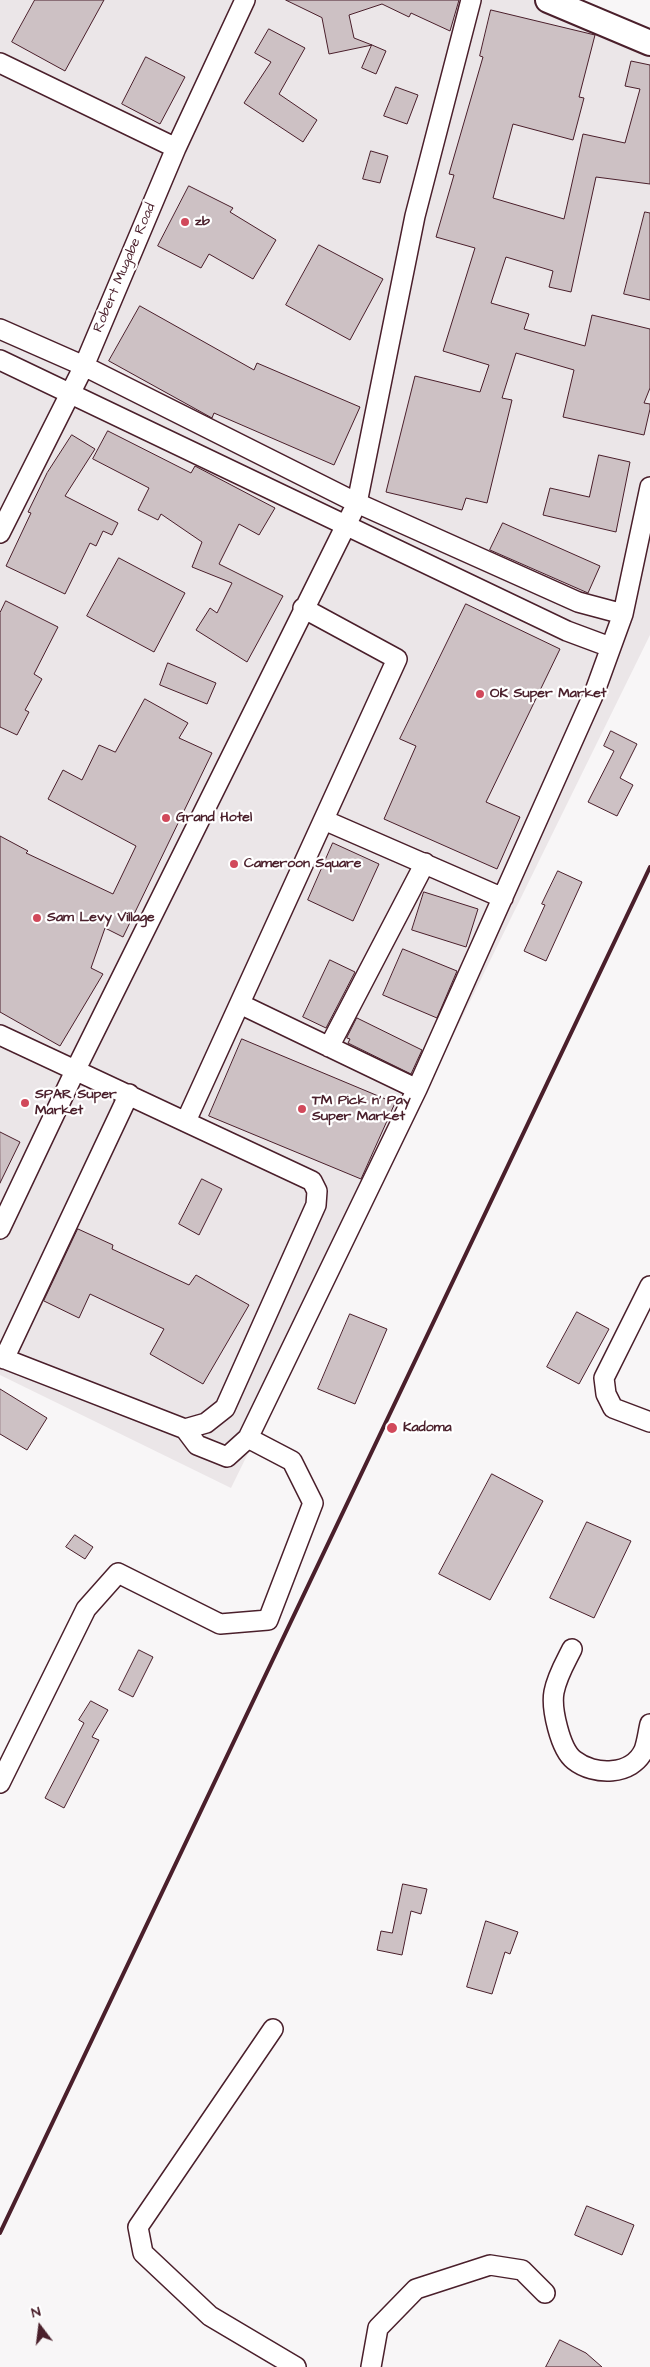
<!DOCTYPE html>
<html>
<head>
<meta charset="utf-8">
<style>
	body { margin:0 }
	#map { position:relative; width:650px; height:2367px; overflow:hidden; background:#f8f6f7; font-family:"Architects Daughter",sans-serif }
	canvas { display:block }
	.north { position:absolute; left:15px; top:2302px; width:50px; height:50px; -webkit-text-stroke:4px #fff; paint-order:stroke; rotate:345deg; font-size:14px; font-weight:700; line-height:20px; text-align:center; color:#4a1f2b }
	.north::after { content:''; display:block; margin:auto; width:18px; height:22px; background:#4a1f2b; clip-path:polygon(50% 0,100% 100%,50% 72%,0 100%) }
</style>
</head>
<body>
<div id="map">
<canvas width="650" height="2367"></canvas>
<div class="north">N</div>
</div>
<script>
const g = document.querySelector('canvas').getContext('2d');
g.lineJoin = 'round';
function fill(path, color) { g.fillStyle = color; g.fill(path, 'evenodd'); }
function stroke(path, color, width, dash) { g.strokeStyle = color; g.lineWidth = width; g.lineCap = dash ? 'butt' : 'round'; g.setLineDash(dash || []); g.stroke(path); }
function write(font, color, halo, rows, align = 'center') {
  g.font = font + ' "Architects Daughter",sans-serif'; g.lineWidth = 4.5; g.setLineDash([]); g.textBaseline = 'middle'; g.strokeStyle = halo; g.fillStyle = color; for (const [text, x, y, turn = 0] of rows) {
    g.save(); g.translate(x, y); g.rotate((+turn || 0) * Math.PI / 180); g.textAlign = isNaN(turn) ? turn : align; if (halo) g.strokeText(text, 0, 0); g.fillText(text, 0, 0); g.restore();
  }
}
fill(new Path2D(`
	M0,0H535L650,50V635L231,1488L0,1375Z`), '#ebe6e8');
const building = new Path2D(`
	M35,0H104L65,71L12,42Z
	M286,0H459L450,31L411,13L409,17L382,4L349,15L354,38L372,45L329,54L322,18Z
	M491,10L595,35L579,97L584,98L573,140L513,124L493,198L564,219L583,134L625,143L640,89L625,86L631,61L650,65V184L596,177L571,292L549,287L553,271L506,257L491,303L529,314L524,329L585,346L592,315L650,329V388L644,403L650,404V409L644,435L563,417L574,370L516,353L502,398L512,400L487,503L466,498L462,510L386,492L415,376L480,392L489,365L443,351L475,248L436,237L454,175L449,174L483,57L480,56Z
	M269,29L305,48L279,94L317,120L303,142L244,103L271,62L255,53Z
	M372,45L386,51L376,74L362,68Z
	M146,57L185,77L160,124L122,104Z
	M396,87L418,95L407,124L384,116Z
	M371,151L388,156L380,183L363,179Z
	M189,186L233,208L230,212L276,240L253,279L209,254L201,268L158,246Z
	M645,212L650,213V300L624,294Z
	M319,245L383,279L350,340L286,305Z
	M140,306L254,370L257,363L360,407L334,465L214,413L212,418L109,361Z
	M108,431L191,473L195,466L275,508L259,535L239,524L219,564L283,596L247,662L196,630L210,608L217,613L232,583L192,567L202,542L161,514L158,520L138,510L149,488L93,459Z
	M72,435L95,449L65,496L118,523L112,535L103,531L96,546L90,543L65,594L6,566L31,513L28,512L47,473Z
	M599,455L630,462L616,532L543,515L550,488L589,497Z
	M503,523L600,566L588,593L490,550Z
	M119,558L185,593L154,652L87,616Z
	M6,601L58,627L34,674L42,679L25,710L29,712L17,735L0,727V613Z
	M466,604L560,649L486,802L520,817L497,869L384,819L416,746L400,739Z
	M168,663L216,683L207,704L160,685Z
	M145,699L188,723L179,738L212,753L123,937L105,928L91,968L103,974L60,1046L0,1012V836L28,851L26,853L113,894L136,846L48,799L63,770L82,780L99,745L115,752Z
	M611,731L637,744L620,778L633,785L617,816L588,802L614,751L604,746Z
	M333,843L379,864L353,921L308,900Z
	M558,871L582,882L546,961L524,951L545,905L542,904Z
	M424,892L478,909L466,947L412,930Z
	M403,949L457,971L437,1018L383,995Z
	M330,960L355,972L326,1028L303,1017Z
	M357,1018L422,1050L411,1074L348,1043L350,1039L347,1038Z
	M242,1039L395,1103L361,1179L209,1116Z
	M0,1132L20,1142L0,1183Z
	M202,1179L222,1189L199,1235L179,1224Z
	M78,1229L113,1245L112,1249L189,1285L196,1275L249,1305L203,1384L150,1354L164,1329L90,1294L79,1318L44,1301Z
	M577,1312L609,1329L579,1384L547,1367Z
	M350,1314L387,1329L355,1404L318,1389Z
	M0,1389L47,1418L27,1450L0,1434Z
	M492,1474L543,1501L490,1600L439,1574Z
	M587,1522L631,1541L594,1618L550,1598Z
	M75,1535L93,1547L85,1559L66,1547Z
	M139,1650L153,1657L133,1697L119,1690Z
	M91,1701L108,1710L92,1737L99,1740L64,1808L45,1798L84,1723L79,1720Z
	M403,1884L427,1889L421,1914L411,1911L402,1955L377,1950L381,1931L392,1933Z
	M486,1921L518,1932L510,1954L505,1952L492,1994L467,1987Z
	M587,2206L634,2225L622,2255L575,2235Z
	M560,2340L586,2353L602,2367H546Z`);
fill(building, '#cdc1c4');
stroke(building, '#4a1f2b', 1);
const minor = new Path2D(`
	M0,63L176,148
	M0,329L84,366L357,503L578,602L623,614
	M0,360L567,631L610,647
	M0,533L84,366L176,148L245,0
	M324,820L503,898
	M240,1004L417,1089
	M0,1035L312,1181L317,1191L316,1205L225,1408L206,1423L185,1429L0,1357
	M329,1047L425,863
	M186,1121L397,659L303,608
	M0,1229L76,1069L357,503L415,216L471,0
	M650,1286L604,1378L606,1394L613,1408L650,1422
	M4,1359L129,1094
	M185,1429L197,1445L227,1457L248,1438L417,1089L595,691L623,614L650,487
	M572,1649C565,1663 557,1676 554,1692C551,1708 560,1749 574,1760C594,1776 632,1776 644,1750C647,1742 648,1732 650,1724
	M0,1783L86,1609L118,1573L220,1624L268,1620L313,1503L292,1461L248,1438
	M273,2029L138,2227L143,2253L210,2316L296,2367
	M371,2367L378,2328L416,2289L490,2265L522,2270L545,2293`);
const major = new Path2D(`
	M548,0L650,43`);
stroke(minor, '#4a1f2b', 22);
stroke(major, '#4a1f2b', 28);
stroke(minor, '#fff', 19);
stroke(major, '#fff', 24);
stroke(new Path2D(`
	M0,2233L650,867`), '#4a1f2b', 4);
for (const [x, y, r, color] of [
	[185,222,5,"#d1495b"],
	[480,694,5,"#d1495b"],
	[166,818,5,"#d1495b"],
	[234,864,5,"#d1495b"],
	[37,918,5,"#d1495b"],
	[25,1103,5,"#d1495b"],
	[302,1109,5,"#d1495b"],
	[392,1428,6,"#d1495b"]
]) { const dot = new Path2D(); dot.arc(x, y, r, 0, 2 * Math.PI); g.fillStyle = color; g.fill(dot); stroke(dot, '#fff', 2); }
write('bold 14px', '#4a1f2b', '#fff', [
	["zb",195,222],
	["OK Super Market",490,694],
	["Grand Hotel",176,818],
	["Cameroon Square",244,864],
	["Sam Levy Village",47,918],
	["SPAR Super",35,1095],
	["Market",35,1111],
	["TM Pick n' Pay",312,1101],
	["Super Market",312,1117],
	["Kadoma",403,1428]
], 'left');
write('14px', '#4a1f2b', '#fff', [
	["Robert Mugabe Road",125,268,-67]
]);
</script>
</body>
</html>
